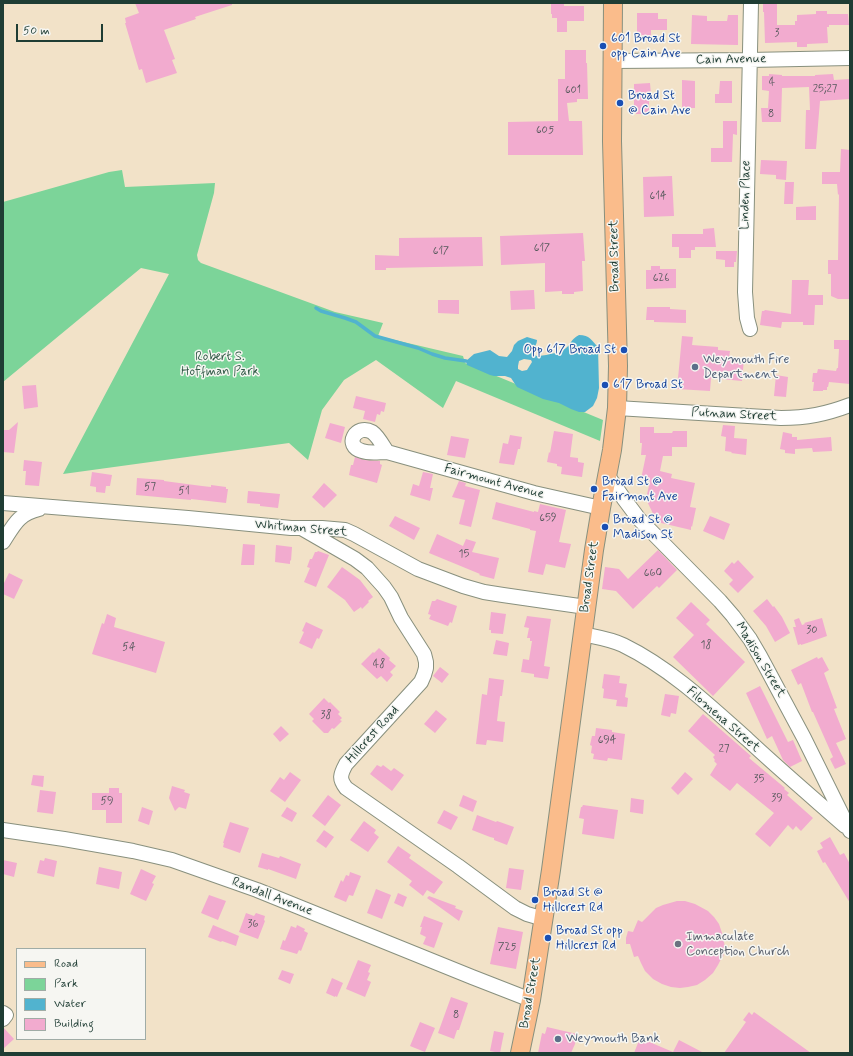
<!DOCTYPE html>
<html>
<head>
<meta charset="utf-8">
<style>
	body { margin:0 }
	#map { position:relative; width:853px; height:1056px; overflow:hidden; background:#f2e2c8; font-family:Mynerve,sans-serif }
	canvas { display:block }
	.frame { position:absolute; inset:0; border:4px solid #1f3d34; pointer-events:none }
	.legend { position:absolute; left:16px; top:948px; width:130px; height:92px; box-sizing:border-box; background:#f6f6f2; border:1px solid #a0aca6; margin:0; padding:5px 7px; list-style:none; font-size:12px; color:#1f3d34 }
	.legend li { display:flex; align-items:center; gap:8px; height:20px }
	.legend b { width:20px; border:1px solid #a0aca6 }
	.scale { position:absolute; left:16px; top:24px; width:87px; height:18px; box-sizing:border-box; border:2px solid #1f3d34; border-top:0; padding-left:5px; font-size:12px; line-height:14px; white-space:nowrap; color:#1f3d34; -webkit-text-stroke:3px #f6f6f2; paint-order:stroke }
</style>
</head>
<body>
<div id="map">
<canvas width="853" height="1056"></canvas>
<div class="frame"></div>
<ul class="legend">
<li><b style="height:5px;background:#fabc8b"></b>Road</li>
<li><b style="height:11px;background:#7cd499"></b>Park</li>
<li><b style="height:11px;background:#51b3cf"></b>Water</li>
<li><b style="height:11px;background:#f2abcf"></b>Building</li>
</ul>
<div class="scale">50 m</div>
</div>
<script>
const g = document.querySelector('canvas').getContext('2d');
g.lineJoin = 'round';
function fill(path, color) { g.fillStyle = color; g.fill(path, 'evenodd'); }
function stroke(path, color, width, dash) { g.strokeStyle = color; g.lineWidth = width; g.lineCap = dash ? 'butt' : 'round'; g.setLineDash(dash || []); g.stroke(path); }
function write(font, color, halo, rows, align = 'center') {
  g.font = font + ' Mynerve,sans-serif'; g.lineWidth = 3; g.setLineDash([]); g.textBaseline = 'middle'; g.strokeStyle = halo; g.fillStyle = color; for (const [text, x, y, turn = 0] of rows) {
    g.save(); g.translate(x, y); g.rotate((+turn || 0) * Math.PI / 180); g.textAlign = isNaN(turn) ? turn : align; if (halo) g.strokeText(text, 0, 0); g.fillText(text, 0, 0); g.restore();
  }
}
fill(new Path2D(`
	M122,170L125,187L215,183L214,193L197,255L198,260L201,263L335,312L383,323L378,336L463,356L465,363L603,420L600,441L456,381L443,408L376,360L344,380L322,410L308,460L289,443L63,474L169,274L141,268L3,382V202L109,172Z`), '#7cd499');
fill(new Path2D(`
	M579,335C590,335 591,340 598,347L599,388L597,398L593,406L585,412H579L571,409L559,403L543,399L517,387L511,378L505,376H494L490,375L467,365L466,361L474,354L490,350L499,356L507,357L512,351L514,345L518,341L527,337L537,340C537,345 533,348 533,353C535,355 535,356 538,356C544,356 562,352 566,348C572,343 570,340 579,335ZM524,359L531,360L532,362L527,370L522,371L518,369V366L519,361Z`), '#51b3cf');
stroke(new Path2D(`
	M316,308L321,311L345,318L356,322L375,336L418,348L432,354L445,358L466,361`), '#51b3cf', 3.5);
fill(new Path2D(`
	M135,3H232V5L201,15L195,17L196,19L164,30L175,59L172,60L177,73L146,83L142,69L139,70L125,23H126L125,18L139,13Z
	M551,3H564V6H584V21H567V32H557V18H552V14H551Z
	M763,3H777V25H795V21H797V15L816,14V11H827V14H848L849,25H829V27H827L828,43L807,44V47H797V42L765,43L764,12H763Z
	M637,13H658V19H667V30H651V36L637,35Z
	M692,15L707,16V21H727L728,15H738V45L691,44Z
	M565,50H586V63H587L588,99H577V102L567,103L569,121H582L583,155H508V122L558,121V79H565Z
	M769,74L782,75V76H815V75L833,74L834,80L850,79V99L820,101L816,149H805L806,110H810L809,87L782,88L781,122H762L761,108H768L769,91L762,90V76H769Z
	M682,80L695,81V108H682Z
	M720,81H732V103H715V94H719Z
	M650,83L651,94H649V114H636V107H634V84Z
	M723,121H737V135L733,134L732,162H711V148H723Z
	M841,149L850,150V299H838L831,296V274H828V260H838L839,194L838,195L837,184H822V172H840Z
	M761,160L787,161L786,180L776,179V175L760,174Z
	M672,176L674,216L644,217L643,177Z
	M785,182H794L793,204H784Z
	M816,206V220H796V207Z
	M714,228L716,247H695V250H691V258H679V247H672V234H703V229Z
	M583,233L585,261H582L583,291L574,292V294H562V291L545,292V263L501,265L500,236Z
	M482,237L483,266L386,268V270H375V255L399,256V238Z
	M716,251H737L736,262H734V267H725V260L716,259Z
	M651,266H660V269H676V288L646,289V270H651Z
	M792,280H809L808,295H823V305H815L814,325H803V322H782L781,328L760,325L762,311H764L765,310L791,314Z
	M534,290L535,309L511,310L510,291Z
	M438,300H459V314L438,313Z
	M647,307H670V309L686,310V323L654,322V320H646Z
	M682,336L693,337L692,345L718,347V350L730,351L729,358L744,359L742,381L711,378L710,391L677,389Z
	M834,340H850V384L829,382L828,387H827V390H823V391H813L814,382H812L813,373H817L818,369L836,371L837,368H838L839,349H834Z
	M776,375L788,377L786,397L774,396Z
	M36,385L38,407L24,409L22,386Z
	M356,396L386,403L384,412L381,411L380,415L377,414L375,422L363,419L365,411L353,408Z
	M18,422L14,453L3,452V430H9Z
	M330,423L345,427L341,443L325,438Z
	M723,425L735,426L734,438L747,439L746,455L731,453L732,452L725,451L726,437L721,436Z
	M640,427H654V433H672L673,431H687V447H672V456H663L660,471L672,474L671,478L695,483L690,507L696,508L692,527L691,526V530L657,522L646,499L650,481L641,479L646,455H641L642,443H640Z
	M554,431L573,434L570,457L578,458V462L584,463L582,477L561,474L562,467L557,466V464L547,462L549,452L550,453Z
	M783,432L792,434V437H797V440L831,437L832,451L813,452L812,448L795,449V454L785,453V450L780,449Z
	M510,435L522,437L520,449H518L514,465L499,463L503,443L508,444Z
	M451,436L469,439L465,458L447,455Z
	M355,457L364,460L380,461V464L382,465L377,483L349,475L351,465H353Z
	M24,460L42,462L39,486L25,485L26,471H23Z
	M92,472L112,475L110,486H106L105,493L96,492V487L90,486Z
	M423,472L433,474L430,488H433L430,501L410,495L413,484L419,486Z
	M137,478L164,480V481L202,486L211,487V485L226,487V489H228L226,503L191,499V500L136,495Z
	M459,481L466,483L465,486L480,490L471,527L459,524L465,500L452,497Z
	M324,483L337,495L324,508L312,497Z
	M248,491L280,494L278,508L260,506V504L247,503Z
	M496,502L534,512V511L538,512L540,504L566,510L559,542L571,544L565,568L546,564L543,575L528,572L536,531L530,530V529L492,519Z
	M395,516L420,528L414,540L389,526Z
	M710,516L730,524L724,540L703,531Z
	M437,534L463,546L466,539L476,542L472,552L499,558L494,579L479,575L480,574L429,553Z
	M243,544L255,545L254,565H241Z
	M276,545L292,547L291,561L290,560V564L275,562Z
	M658,550L677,570L659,588L657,586L633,609L616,591L602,589L605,567L619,569L628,579Z
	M318,551L329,555L316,587L304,582L310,568L307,567L310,559H312L315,552H317Z
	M738,560L754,577L738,593L729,584L733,580L724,571L732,562L734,564Z
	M342,567L360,580L373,597L368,601L369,602L362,609L361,607L354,612L345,600L327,587Z
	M9,573L23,580L14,599L3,594V585Z
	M437,599L457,606L452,623L450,622L448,626L429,619L431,615L428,614L432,601H435Z
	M767,599L773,607L774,606L782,617L790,633L775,642L766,626L753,611Z
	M691,602L710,620L706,624L745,662L713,696L673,657L694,635L676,618Z
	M491,612L506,614L503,634L491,633V630H489Z
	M107,614L116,618L114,627L165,642L156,673L92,654L102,623L104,624Z
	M527,616L551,619L544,666L550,667L548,679L534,677V674L521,672L523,659L529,660L532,641H530V638H527L529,628L524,627Z
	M799,618L802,625L805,624L804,623L822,618L827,636L810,642L801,645V644L798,645L793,627H796L794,620Z
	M306,622L323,630L319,639L317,638L312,649L299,643L304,632L302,631Z
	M496,640L509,643L507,656L493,654Z
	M379,648L390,658L389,660L396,666L390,672L393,675L387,682L381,676L377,679L361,664L373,652L374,653Z
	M817,657L818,659L822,657L829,670L824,673L837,708L834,709L846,739L836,743L846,764L835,769L830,759L833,757L813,712H812L801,683L798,685L791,670Z
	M440,667L449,674L442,683L433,676Z
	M604,674L620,676L619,683L627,684L625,697L628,698L627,707L616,706L617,700L603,698L604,689L602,688Z
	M489,678L504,680L502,696H500L497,721L505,722L503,742L487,740L486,745L476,744L482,694L487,695Z
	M760,686L788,742L793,740L802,761L790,767L783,760L772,736L767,739L746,693Z
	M665,694L679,696L676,714L671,713L670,717L661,715Z
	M324,698L329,703L330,702L340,712L338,714L342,718L340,720L342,721L334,729L332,728L328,733H324L312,721L314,719L309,714Z
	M436,710L447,719L435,733L424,724Z
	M703,714L751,756L749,758L785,788L784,789L789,793L787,795L813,818L801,831L796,826L793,830L788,825L770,847L755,834L774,813L737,783L730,791L710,775L717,764L714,761L715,760L713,757L715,755L688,731Z
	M281,726L289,734L280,742L273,734Z
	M596,728L612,730V732L625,734L622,760L608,758L607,761L593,759L594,754L591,753L592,746L590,745L592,736H595Z
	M377,765L381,767L383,765L391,771L394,768L404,775L392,791L370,774Z
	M290,772L301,780L285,802L270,791L280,777L284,780Z
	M685,772L693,779L678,795L671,788Z
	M33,775L44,776L43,787L31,785Z
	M172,786L185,790L184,792L190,794L186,809L179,807L175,811L169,798Z
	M109,788H119V793H122V823H106V810H92V793H109Z
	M40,790L56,792L53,814L37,812Z
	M328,795L341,805L325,826L312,816Z
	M463,795L477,801L473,812L459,806Z
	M631,798L644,800L643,814L630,812Z
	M583,805L618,810L614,839L582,834L584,819L579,818L581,807H582Z
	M142,807L153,811L149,825L138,821Z
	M287,807L297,813L292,822L281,816Z
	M444,810L458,817L451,830L437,823Z
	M477,815L496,822L497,821L514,827L507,845L494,840V838L490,837L472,830Z
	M364,821L376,830L374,833L379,837L368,852L350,840Z
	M230,822L249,828L240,853L223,847L224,843H223Z
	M324,830L334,837L326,848L316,841Z
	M830,837L840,855L844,853L850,864V903L825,862L823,863L817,851L823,848L820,843Z
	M398,846L411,855L409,858L443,882L434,894L427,890L423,896L409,885L412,881L387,862Z
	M262,853L279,858L280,856L301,864L296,879L268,869V870L258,867Z
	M45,858L57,861L54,877L37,873L40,860L44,861Z
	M3,860L17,863L14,877L3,874Z
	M99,867L122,872L119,889L96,884Z
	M509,868L524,870L521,890L506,888Z
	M141,869L156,876L152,883L154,884L146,901L130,894Z
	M350,872L361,876L353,896L349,895L346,902L334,897L341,880L343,882L346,875L349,876Z
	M376,889L391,895L382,919L367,913Z
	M398,893L407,897L403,907L394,903Z
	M209,895L226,901L218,920L201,913Z
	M429,896L456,906L455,908L463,911L459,921L427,898Z
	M677,901H685L695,904L708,911L714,917L719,924L722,933L725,947L723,957H722L718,965L713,973L705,980L697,985L688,987L680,988L671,987L662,984L653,979L645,971L641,963L638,956L634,957L630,944H626V938L628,931L633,932L638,920L642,922L656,908L663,905Z
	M246,913L254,916L256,913L265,916L264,920L265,921L258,939L239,932Z
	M424,916L443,923L434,948L423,944L426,937L420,934L422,927H420Z
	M213,925L239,936L236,946L222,941L221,942L208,937Z
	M297,925L305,929L304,931L308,933L301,951L299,950L297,954L280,949L283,940L285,941L291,926L296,928Z
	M498,927L523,932L516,969L490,964Z
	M358,960L371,965L368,972L370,973L367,980L371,982L365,997L346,989Z
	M282,970L294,974L290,984L278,979Z
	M332,978L343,983L337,997L335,996V997L326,993Z
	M451,997L468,1003L459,1030H457L454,1039L438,1033Z
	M749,1012L752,1015L754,1012L811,1053H724L746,1022L743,1020Z
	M420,1022L435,1028L425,1052L410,1046Z
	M3,1027L14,1039L3,1049Z
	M547,1027L577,1034L575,1044L571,1053H538L542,1033L545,1034Z
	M494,1031L504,1033L500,1053L490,1051Z
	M640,1038L673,1052L679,1040L704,1053H634Z`), '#f2abcf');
const minor = new Path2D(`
	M612,61L749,60L850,58
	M750,329L747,318L745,292L751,3
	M617,408L781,418C807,418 826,414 850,405
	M387,452C379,452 370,454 362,451C343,446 356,423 372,432C378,436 383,446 387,452L534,493L601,508
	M608,476L624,499L639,519L720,601L733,616L750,639L760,656L804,738L850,831
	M3,503L188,518L291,528H322L345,530L354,534L365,540L418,569L463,586L484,592L503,595L586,607
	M303,529L355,559L367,568L384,587L391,597L401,618L424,654L426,662V668L424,675L421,682L346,764C340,775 339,779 346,788L458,866L515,908L527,914L544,919
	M3,542C14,525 18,514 39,509
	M582,634C596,637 610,639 623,645C670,668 709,705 747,739C779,769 812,797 845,826
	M3,830L64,839L133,851L172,860L257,890L472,977L531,1000
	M3,1013L6,1015L3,1019`);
const major = new Path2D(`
	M520,1053L531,1000L551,870L594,550L601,508L612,450L617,408L618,366L612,141L613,3`);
stroke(minor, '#88907e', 16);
stroke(major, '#88907e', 20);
stroke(minor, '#fff', 14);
stroke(major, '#fabc8b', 18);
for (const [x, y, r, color] of [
	[603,46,4,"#1a4fb4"],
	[620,103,4,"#1a4fb4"],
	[624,350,4,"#1a4fb4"],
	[695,367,4,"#5c6f8a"],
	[605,385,4,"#1a4fb4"],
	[594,489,4,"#1a4fb4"],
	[605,527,4,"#1a4fb4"],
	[535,900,4,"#1a4fb4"],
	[548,938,4,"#1a4fb4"],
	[678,944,4,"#6b7280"],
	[558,1039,4,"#5c6f8a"]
]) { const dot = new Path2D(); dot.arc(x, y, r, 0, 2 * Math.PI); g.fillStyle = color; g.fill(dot); stroke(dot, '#f6f6f2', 1.5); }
write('11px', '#54585b', null, [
	["3",777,34],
	["4",772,83],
	["25;27",825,90],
	["601",573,91],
	["8",771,115],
	["605",545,131],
	["614",658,197],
	["617",542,249],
	["617",441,252],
	["626",661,279],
	["57",150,488],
	["51",184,492],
	["659",548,519],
	["15",464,555],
	["660",653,574],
	["30",812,631],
	["18",706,646],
	["54",129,648],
	["48",379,665],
	["38",326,716],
	["694",607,741],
	["27",724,750],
	["35",759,780],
	["39",777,799],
	["59",107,802],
	["36",253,925],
	["725",507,948],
	["8",456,1016]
]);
write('13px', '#164399', '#f6f6f2', [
	["601 Broad St",611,39],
	["opp Cain Ave",611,54],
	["Broad St",628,96],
	["@ Cain Ave",628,111],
	["Opp 617 Broad St",616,350,"right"],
	["617 Broad St",613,385],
	["Broad St @",602,482],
	["Fairmont Ave",602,497],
	["Broad St @",613,520],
	["Madison St",613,535],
	["Broad St @",543,893],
	["Hillcrest Rd",543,908],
	["Broad St opp",556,931],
	["Hillcrest Rd",556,946]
], 'left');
write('13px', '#1f3d34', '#f6f6f2', [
	["Cain Avenue",731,60,-1],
	["Linden Place",746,195,-89],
	["Broad Street",615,256,-91],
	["Putnam Street",734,415,3],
	["Fairmount Avenue",494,482,15],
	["Whitman Street",301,529,5],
	["Broad Street",590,577,-82],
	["Madison Street",760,660,59],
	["Filomena Street",723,720,41],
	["Hillcrest Road",373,735,-48],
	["Randall Avenue",272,897,21],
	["Broad Street",531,993,-80]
]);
write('13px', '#325b48', '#f6f6f2', [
	["Robert S.",220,357],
	["Hoffman Park",220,372]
]);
write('13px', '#4e5e75', '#f6f6f2', [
	["Weymouth Fire",703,360],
	["Department",703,375],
	["Weymouth Bank",566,1039]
], 'left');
write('13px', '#5b616d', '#f6f6f2', [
	["Immaculate",686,937],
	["Conception Church",686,952]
], 'left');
</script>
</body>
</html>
